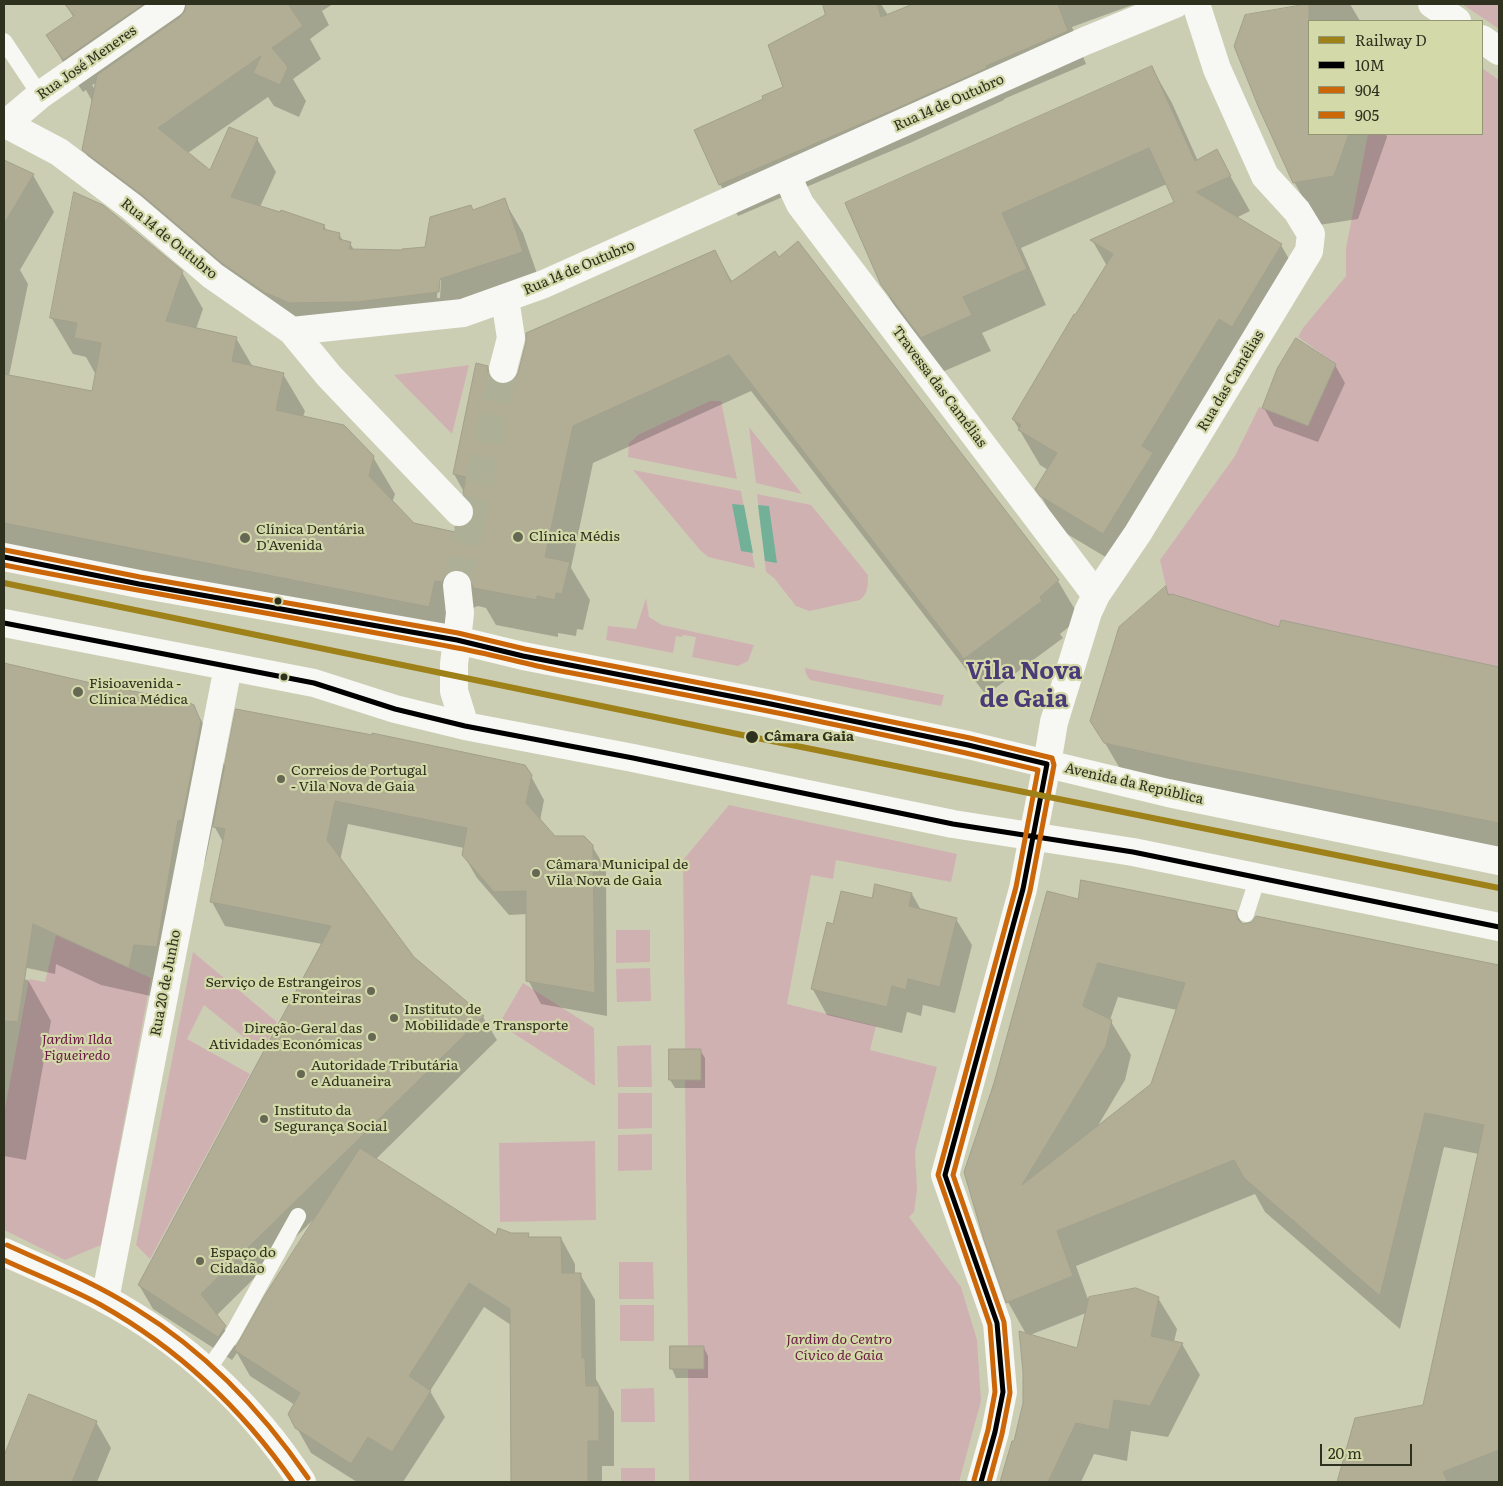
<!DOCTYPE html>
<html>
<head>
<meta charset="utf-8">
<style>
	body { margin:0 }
	#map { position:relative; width:1503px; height:1486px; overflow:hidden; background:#ccceb4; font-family:Literata,serif }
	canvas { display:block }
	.frame { position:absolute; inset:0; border:5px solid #2f311f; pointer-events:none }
	.legend { position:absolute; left:1308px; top:20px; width:175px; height:115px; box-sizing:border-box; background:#d4d9aa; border:1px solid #929672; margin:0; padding:6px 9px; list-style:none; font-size:15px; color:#2f311f }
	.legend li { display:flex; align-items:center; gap:10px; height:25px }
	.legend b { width:25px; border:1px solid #929672 }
	.scale { position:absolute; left:1320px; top:1444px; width:92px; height:22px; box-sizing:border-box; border:2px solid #2f311f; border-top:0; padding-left:6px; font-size:15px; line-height:18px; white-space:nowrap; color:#2f311f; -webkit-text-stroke:4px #d4d9aa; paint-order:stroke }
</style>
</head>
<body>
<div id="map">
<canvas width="1503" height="1486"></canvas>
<div class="frame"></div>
<ul class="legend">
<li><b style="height:6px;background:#9e8118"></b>Railway D</li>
<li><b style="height:6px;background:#000"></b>10M</li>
<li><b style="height:6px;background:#cb6708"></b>904</li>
<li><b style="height:6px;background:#cb6708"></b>905</li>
</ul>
<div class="scale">20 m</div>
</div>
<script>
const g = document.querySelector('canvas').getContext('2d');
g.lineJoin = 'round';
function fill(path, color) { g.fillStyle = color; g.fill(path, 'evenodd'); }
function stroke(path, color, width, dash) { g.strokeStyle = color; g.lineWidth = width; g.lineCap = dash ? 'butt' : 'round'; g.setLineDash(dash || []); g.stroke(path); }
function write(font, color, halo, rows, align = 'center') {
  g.font = font + ' Literata,serif'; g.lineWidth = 4.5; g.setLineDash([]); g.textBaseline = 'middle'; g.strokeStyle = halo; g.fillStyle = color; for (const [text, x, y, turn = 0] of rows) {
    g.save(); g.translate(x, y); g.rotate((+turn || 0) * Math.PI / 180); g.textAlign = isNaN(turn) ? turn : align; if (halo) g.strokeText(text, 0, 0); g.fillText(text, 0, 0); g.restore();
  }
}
fill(new Path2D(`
	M1462,4H1499V29Z
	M1482,68L1499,80V667L1281,621L1279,630L1168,595L1160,560L1235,456L1259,407L1308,425L1336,364L1298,337L1303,328L1346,276V248L1368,134H1482Z
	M469,365L452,434L394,375Z
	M710,401H721L737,479L628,457L629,443L638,435Z
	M749,427L802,494L756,483Z
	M633,470L741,491L755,568L708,557L700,550Z
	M757,494L811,505L868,575C868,586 868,593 860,600L809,611L796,606L774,578L766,572Z
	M646,598L649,617L662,625L754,645L748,661L738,666L692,657L696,637L683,635L682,637L676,636L673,653L606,640L608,626L636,629Z
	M805,668L944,695L941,706L810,680L806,674Z
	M729,805L957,854L951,882L836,860L833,879L811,875L787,1004L876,1026L870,1050L937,1067L915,1151L917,1190L914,1212L909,1217L961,1287L977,1340L981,1401L959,1482H689L688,1369H704V1347L688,1346L685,1086V1080H701V1049H685L683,860Z
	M616,930H650V962L616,963Z
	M56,935L151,978L101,1245L65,1260L4,1230V1114L29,979L45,982Z
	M193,952L277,1022L262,1052L204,1005L187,1039L250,1074L150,1259L136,1245Z
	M650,968L651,1001L617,1002L616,969Z
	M523,983L594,1028L595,1086L499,1024Z
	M651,1045L652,1087H618L617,1046Z
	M618,1093H652V1128L618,1129Z
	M652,1134V1170L618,1171V1135Z
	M595,1141L596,1220L500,1222L499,1143Z
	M619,1262H653L654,1299H619Z
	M620,1305H654V1341H620Z
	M654,1388L655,1422H621V1389Z
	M621,1468H655V1482H621Z`), '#d0b1b2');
fill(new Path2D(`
	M732,504L744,505L753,553L741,551Z
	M758,505L769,506L777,563L765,561Z`), '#72b198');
fill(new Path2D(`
	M65,4H333L322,11L329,25L310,39L321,59L293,79L306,101L299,117L274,106L268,97L188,153L210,172L257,139L276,172L260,207L324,226L327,231L339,234L343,241L350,243L354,250L403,251L426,249L473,211L504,200L523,233L541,285L309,336L103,183L84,150L93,103L86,90L83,92L67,69L48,36L74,18ZM96,83L95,90L92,85ZM438,280H441L440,298H437Z
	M849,4H881L888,15L906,14L936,4H1135L1072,27L1086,64L1004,99V100L910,143L738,216L720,184L765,100L784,88L769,45Z
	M1315,4H1350L1360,21H1309V134H1386L1387,137L1358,219L1319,225L1294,182L1246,16Z
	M1152,68L1172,103L1198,161L1216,151L1236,186L1250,211L1236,218L1281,245L1301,280L1124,568L1062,531L1057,524L1037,489L1048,470L1040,465L1013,419L1107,266L1092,240L1176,202L1167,184L1021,248L1046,305L982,333L991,351L942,372L902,320L882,284Z
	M4,162L33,175L54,212L20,270L28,284L9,376L93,393L96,375L86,357L73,354L51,317L182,272L203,309L196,329L236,338L253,367L283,374L305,411L303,417L373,457L395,494L392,503L413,524L456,533L470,525L475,516V512L454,474L487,367L497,384L508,385L714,251L733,283L779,259L798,243L1058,581L1080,618L1060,634L1063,638L986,695L751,391L593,463L571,568L590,600L583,630L577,629L576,636L558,633V637L496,625L486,608L478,606L468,610L450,644L4,556Z
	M1335,365L1345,383L1318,442L1274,426L1264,408Z
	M1165,588L1170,596L1280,629L1282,622L1499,668V860L1129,784L1092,721Z
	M4,664L100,686L193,706L217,748L226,768L531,776L544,800L540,821L554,838L592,846L606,869L607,1016L541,1004L528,980V914L509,915L477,878L463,854L464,848L348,824L340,861L413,958L483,1017L497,1040L376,1159L497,1237L511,1235H528L530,1238H561L575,1264V1274H580L595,1300L596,1379L614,1412V1466H602V1482H512L511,1325L484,1307L430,1391L445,1417L403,1482H357L311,1453L289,1414L295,1405L250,1376L237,1353L232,1360L153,1309L139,1285L322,944L225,926L212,902L223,842L213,824L205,862L202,861L180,987L157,985L155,997L101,985L56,964L55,974L4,963ZM314,1219L237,1348L216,1316Z
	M912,894L921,910L956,919L972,945L955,1013L923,1005L921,1016L907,1012L902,1033L827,1015L812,988L834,925L873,900Z
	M1078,900L1236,913L1243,925L1253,923L1256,918L1499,967V1482H1338L1356,1419L1424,1406L1479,1154L1444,1147L1400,1329L1265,1212L1255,1194L1076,1266L1089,1302L1158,1298L1177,1329L1174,1342L1182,1344L1200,1375L1168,1437L1131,1431L1127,1461L1094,1454L1081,1482H1001L1013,1442L1015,1443L1024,1403L1026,1334L1008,1302L986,1239ZM1118,997L1177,1010L1152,1085L1096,1129L1125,1080L1131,1055L1110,1020ZM1086,1313L1078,1349L1030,1335Z
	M4,975L28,980L51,1021L26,1160L4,1156Z
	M700,1050L705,1058V1088H675L670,1080Z
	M672,1348H704L708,1356V1378H676L672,1369Z
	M30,1395L96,1422L111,1448L97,1482H4V1458Z`), '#0003');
const building = new Path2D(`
	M65,4H144L63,60L46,35L74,16Z
	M186,4H288L303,26L272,48L288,67L280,85L253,73L261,56L158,128L210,170L229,127L258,138L231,197L280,212L281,210L325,225L323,229L340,233L339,239L351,242L349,249L402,250V249L425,247L430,217L471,205L473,210L505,198L523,252L440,279L439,292L357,302L289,303L264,292L223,264L142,195L82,150L97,75L180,17L185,11Z
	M823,4H877L881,17L913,4H1058L1068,31L986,66L987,68L891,111L719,185L694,130L763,99L762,96L783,87L768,45L825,15Z
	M1309,4V134H1349L1334,176L1293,183L1258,106L1234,46L1245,15Z
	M1152,66L1195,161L1217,149L1231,176L1196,192L1282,244L1232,327L1219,319L1142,446L1153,453L1103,534L1040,496L1035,489L1057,453L1018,430L1021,425L1012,419L1074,314L1075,315L1113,254L1090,240L1174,202L1149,148L1002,213L1027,269L963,297L972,315L921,338L881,285L845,203Z
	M4,160L34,174L4,224Z
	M74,192L103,205L183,271L166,321L237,337L232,361L284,373L276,410L344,425L374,456L369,476L414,523L455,532L456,527H463L469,524L474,516V508L463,493L466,477L453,474L476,363L488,366V374L492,380L500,384H508L514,380L518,373L526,342V333L715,250L731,282L775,251L779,257L798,241L1059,580L1040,597L1042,601L964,659L729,355L573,426L545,557L570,562L562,594L556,593L555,600L537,596V600L473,588L469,575L464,571L456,569L447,573L442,582L435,581L429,607L4,523V374L92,391L101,343L74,338L77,323L50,318Z
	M1296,338L1336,364L1308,426L1262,408L1277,369Z
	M1166,586L1168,595L1172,594L1279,627L1281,620L1499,667V823L1194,763L1104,743L1090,721L1119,627Z
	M4,663L100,685L186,701L194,705L201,722L182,821L178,820L157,947L134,945L129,968L33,924L18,1022L4,1021Z
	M236,709L372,735V733L525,765L532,775L526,803L555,836H584L593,845L595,993L526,981V891L494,892L462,855L467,828L335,801L327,840L414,957L484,1016L201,1294L226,1326L218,1337L138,1285L331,926L210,902L225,829L213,827Z
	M1081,880L1236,911L1238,920L1243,924L1252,922L1256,916L1499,965V1450L1443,1472L1448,1482H1337L1355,1418L1423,1405L1484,1125L1425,1113L1380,1296L1244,1178L1234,1160L1057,1231L1073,1276L1006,1303L984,1240L964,1172L994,1083L1047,891L1078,899ZM1098,963L1185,983L1151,1084L1022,1185L1106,1046L1112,1020L1083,1006Z
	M875,884L912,893L909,906L957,918L940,987L908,979L906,990L892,986L887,1007L811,989L827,922L833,924L841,891L872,898Z
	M669,1049H701V1080H669Z
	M360,1148L496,1235L498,1228L511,1233H529L528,1237H561L562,1273H581L582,1358H585L586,1386H599V1441H588V1482H511L510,1309L469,1283L409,1376L431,1391L392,1452L368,1437L351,1464L295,1428L288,1414L300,1393L234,1350L265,1295Z
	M1136,1288L1159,1297L1151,1336L1183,1343L1150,1406L1114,1400L1109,1430L1076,1423L1048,1482H1000L1012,1441H1014L1023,1403V1372L1019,1331L1077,1348L1089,1297Z
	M670,1346H704V1369H670Z
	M29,1394L97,1421L72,1482H4V1456Z`);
fill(building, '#b1ae95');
stroke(building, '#a2a08c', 1);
stroke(new Path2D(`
	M470,525L503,369
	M457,585L470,525L459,512`), '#adaf96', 28, [28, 14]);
stroke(new Path2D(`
	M4,41L40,95
	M1246,914L1258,877
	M207,1371L232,1335L298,1216`), '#f7f8f4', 16);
stroke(new Path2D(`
	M1432,4L1457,21
	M1482,39L1499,51
	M4,123L59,152L132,207L213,276L292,331L463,313L544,284L1085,41L1175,4
	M787,176L800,204L1096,595
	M292,331L329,376L459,512
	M503,369L511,338L505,299
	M457,585L460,613L457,640
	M1047,764L1054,722L1088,612L1096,595L1138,533L1309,251L1311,234L1297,211L1265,176L1217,69L1196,4
	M105,1299L228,667
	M981,1482L995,1432L1003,1392L997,1323L945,1175L1023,889L1033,836`), '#f7f8f4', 28);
stroke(new Path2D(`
	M4,123L14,117L40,95L171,4
	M4,557L139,584L457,640L523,656L766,703L968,745L1168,793L1499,861
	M4,623L314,683L395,709L465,726L633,758L953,824L1133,852L1499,927
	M457,640L454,664V691L465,726
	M1033,836L1047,764
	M4,1252C37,1267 71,1281 103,1298C184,1341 253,1406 302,1482`), '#f7f8f4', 28);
stroke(new Path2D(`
	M4,557L139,584L457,640L523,656L766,703L968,745L1047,764L1023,889L945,1175L997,1323L1003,1392L995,1432L981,1482
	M4,623L314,683L395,709L465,726L633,758L953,824L1133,852L1499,927`), '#000', 5);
stroke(new Path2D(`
	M4,565C153,594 303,619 452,647C487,653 521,663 556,670C717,701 879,731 1038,770L1016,887L938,1175L990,1325L995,1392L988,1430L974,1480
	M4,1260C36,1275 70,1288 101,1305C179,1349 242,1409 293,1482`), '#cb6708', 5);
stroke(new Path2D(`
	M5,550L140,577L458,633L525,649L767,696L970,738L1052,758L1054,765L1030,891L953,1175L1004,1322L1010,1393L1002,1434L989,1482
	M7,1245C51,1265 95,1283 136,1309C206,1352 262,1411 308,1478`), '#cb6708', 5);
stroke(new Path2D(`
	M4,583L752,737L1499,888`), '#9e8118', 6);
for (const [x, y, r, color] of [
	[518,537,6,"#666853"],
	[245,538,6,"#666853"],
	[278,601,4.5,"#2f311f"],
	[284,677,4.5,"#2f311f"],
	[78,692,6,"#666853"],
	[752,737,7,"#2f311f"],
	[281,779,5,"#666853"],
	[536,873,5,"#666853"],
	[371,991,5,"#666853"],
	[394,1018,5,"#666853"],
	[372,1037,5,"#666853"],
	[301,1074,5,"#666853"],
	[264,1119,5,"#666853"],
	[200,1261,5,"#666853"]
]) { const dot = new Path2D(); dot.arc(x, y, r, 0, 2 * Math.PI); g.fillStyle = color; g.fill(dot); stroke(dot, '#d4d9aa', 2); }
write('14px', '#2f311f', '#d4d9aa', [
	["Rua José Meneres",87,63,-35],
	["Rua 14 de Outubro",949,103,-24],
	["Rua 14 de Outubro",169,239,39],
	["Rua 14 de Outubro",579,268,-23],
	["Rua das Camélias",1231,381,-59],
	["Travessa das Camélias",939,387,53],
	["Avenida da República",1134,784,13],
	["Rua 20 de Junho",166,983,-79]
]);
write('14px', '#2f311f', '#d4d9aa', [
	["Clínica Dentária",256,530],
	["D'Avenida",256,546],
	["Clínica Médis",529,537],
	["Fisioavenida -",89,684],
	["Clínica Médica",89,700],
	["Correios de Portugal",291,771],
	["- Vila Nova de Gaia",291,787],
	["Câmara Municipal de",546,865],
	["Vila Nova de Gaia",546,881],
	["Serviço de Estrangeiros",361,983,"right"],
	["e Fronteiras",361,999,"right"],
	["Instituto de",404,1010],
	["Mobilidade e Transporte",404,1026],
	["Direção-Geral das",362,1029,"right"],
	["Atividades Económicas",362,1045,"right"],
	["Autoridade Tributária",311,1066],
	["e Aduaneira",311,1082],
	["Instituto da",274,1111],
	["Segurança Social",274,1127],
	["Espaço do",210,1253],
	["Cidadão",210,1269]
], 'left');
write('bold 14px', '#2f311f', '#d4d9aa', [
	["Câmara Gaia",764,737]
], 'left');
write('italic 14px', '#6b1944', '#d4d9aa', [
	["Jardim Ilda",77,1040],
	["Figueiredo",77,1056],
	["Jardim do Centro",839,1340],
	["Cívico de Gaia",839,1356]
]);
write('bold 24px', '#4a3a77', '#d4d9aa', [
	["Vila Nova",1024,672],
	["de Gaia",1024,700]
]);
</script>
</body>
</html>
